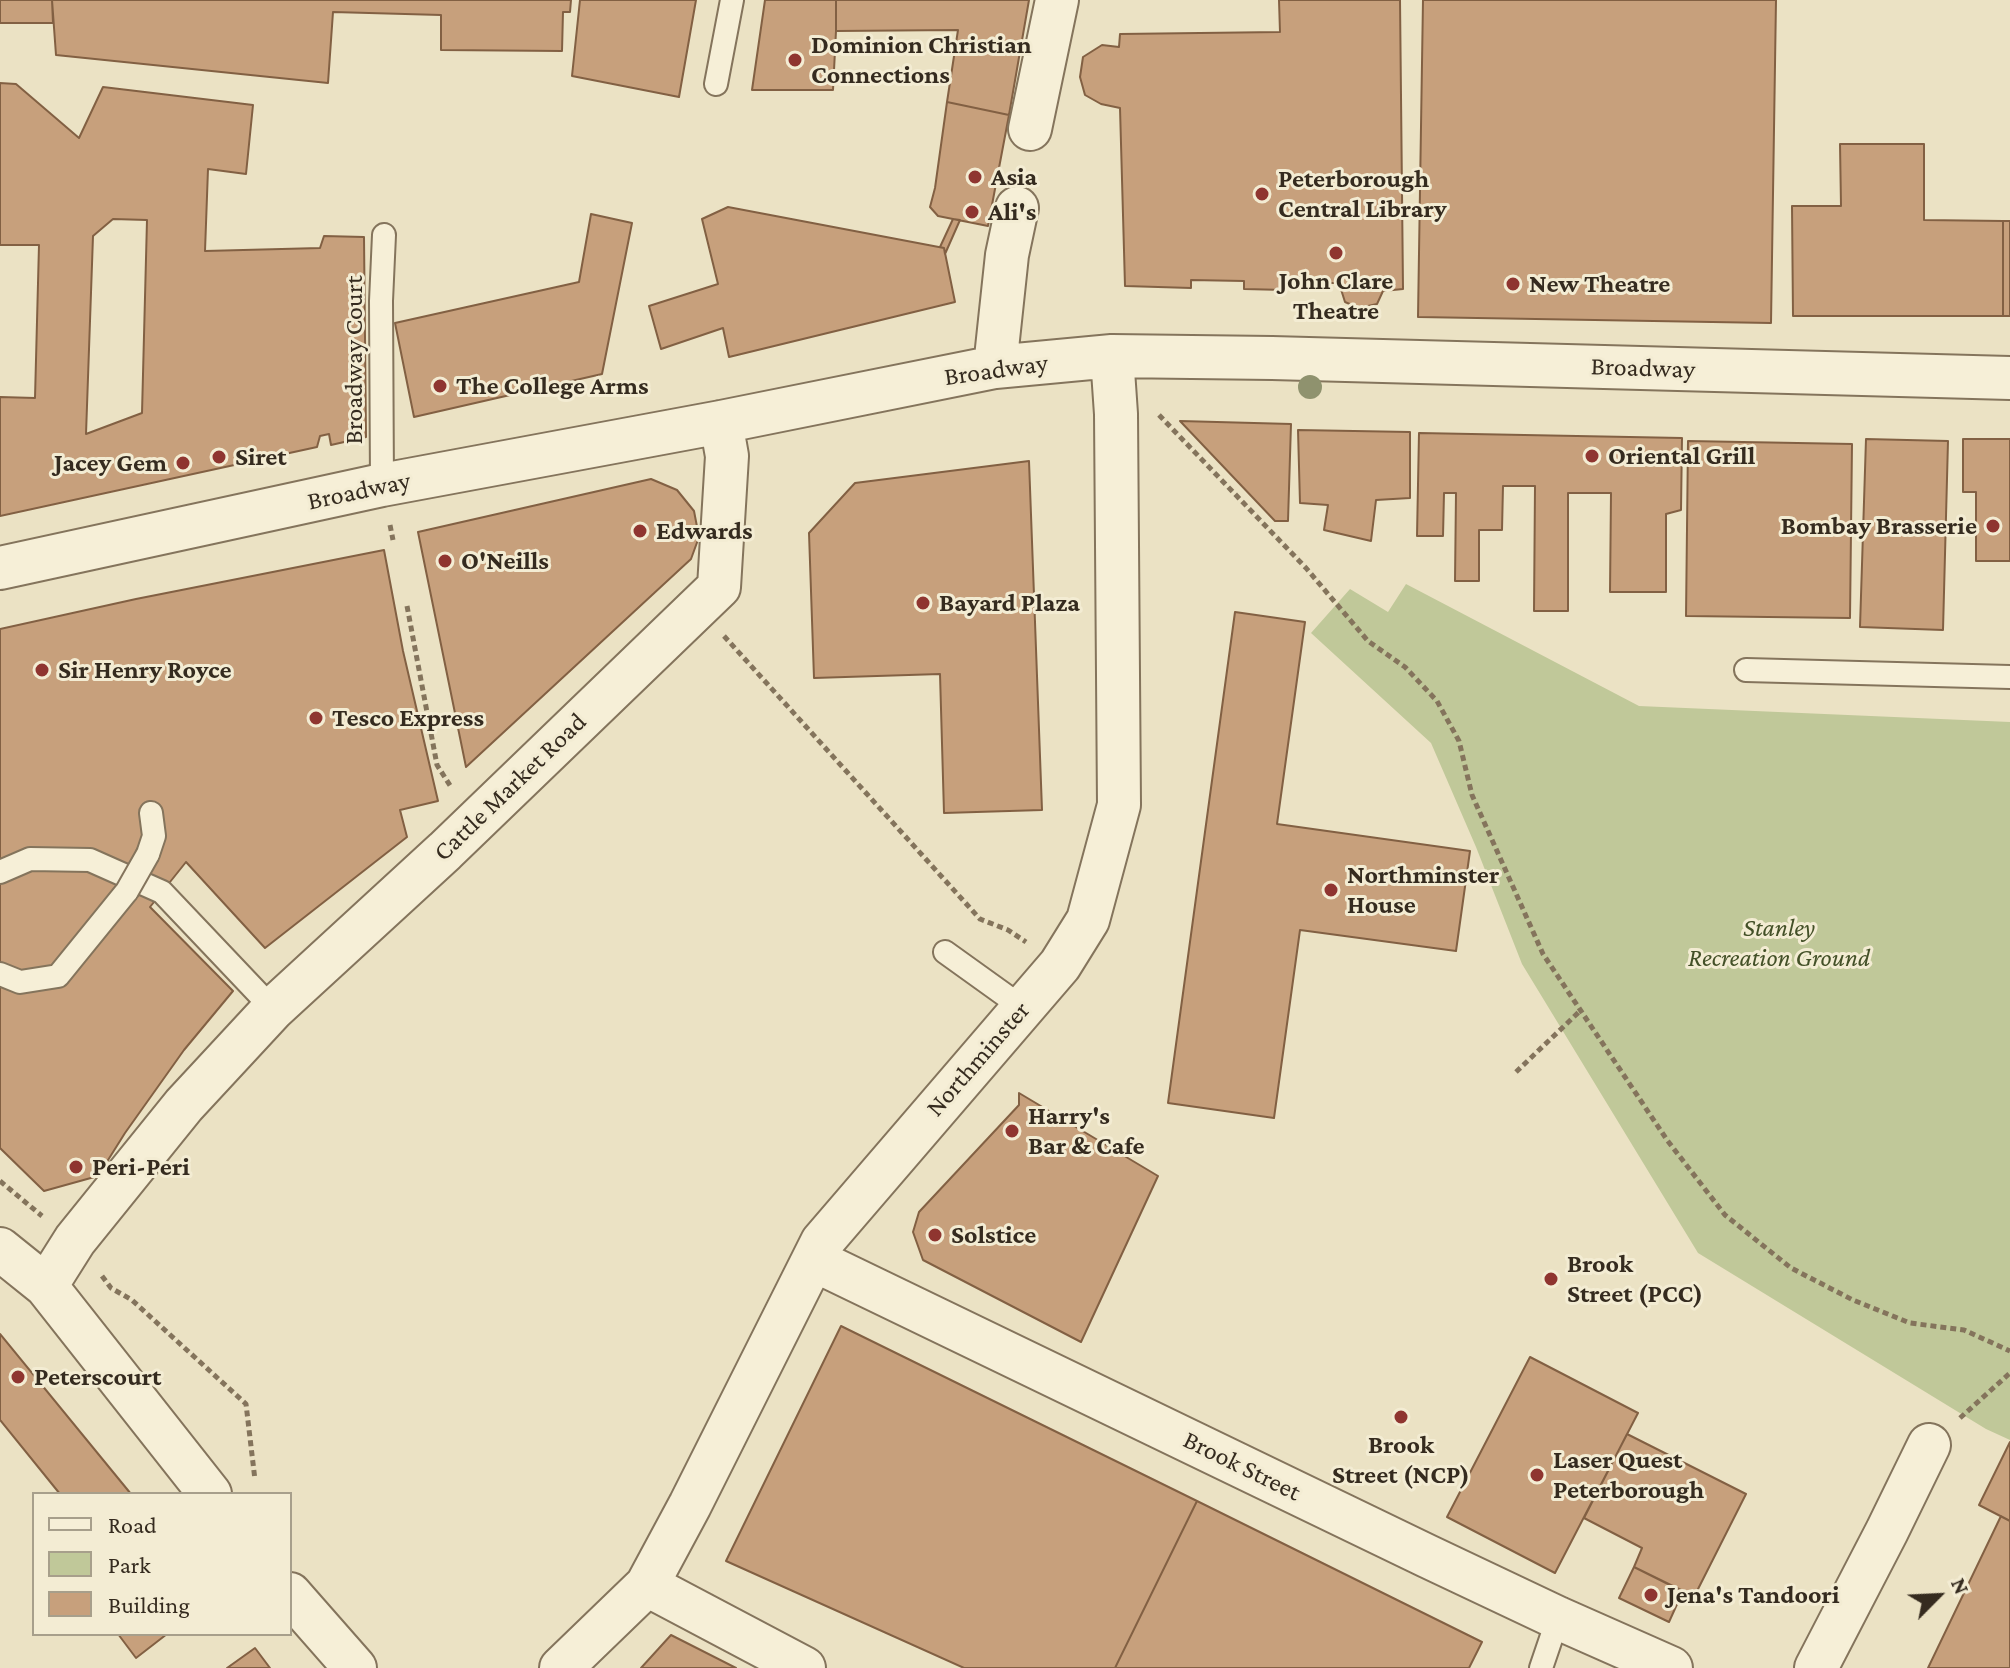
<!DOCTYPE html>
<html>
<head>
<meta charset="utf-8">
<style>
	body { margin:0 }
	#map { position:relative; width:2010px; height:1668px; overflow:hidden; background:#ebe2c4; font-family:"Crimson Pro",serif }
	canvas { display:block }
	.legend { position:absolute; left:32px; top:1492px; width:260px; height:144px; box-sizing:border-box; background:#f3ecd3; border:2px solid #a79f8b; margin:0; padding:10px 14px; list-style:none; font-size:24px; color:#352b1f }
	.legend li { display:flex; align-items:center; gap:16px; height:40px }
	.legend b { width:40px; border:2px solid #a79f8b }
	.north { position:absolute; left:1898px; top:1556px; width:80px; height:80px; -webkit-text-stroke:6px #f3ecd3; paint-order:stroke; rotate:66deg; font-size:22px; font-weight:700; line-height:32px; text-align:center; color:#352b1f }
	.north::after { content:''; display:block; margin:auto; width:28px; height:36px; background:#352b1f; clip-path:polygon(50% 0,100% 100%,50% 72%,0 100%) }
</style>
</head>
<body>
<div id="map">
<canvas width="2010" height="1668"></canvas>
<ul class="legend">
<li><b style="height:10px;background:#f6efd7"></b>Road</li>
<li><b style="height:22px;background:#c0c899"></b>Park</li>
<li><b style="height:22px;background:#c7a07c"></b>Building</li>
</ul>
<div class="north">N</div>
</div>
<script>
const g = document.querySelector('canvas').getContext('2d');
g.lineJoin = 'round';
function fill(path, color) { g.fillStyle = color; g.fill(path, 'evenodd'); }
function stroke(path, color, width, dash) { g.strokeStyle = color; g.lineWidth = width; g.lineCap = dash ? 'butt' : 'round'; g.setLineDash(dash || []); g.stroke(path); }
function write(font, color, halo, rows, align = 'center') {
  g.font = font + ' "Crimson Pro",serif'; g.lineWidth = 6; g.setLineDash([]); g.textBaseline = 'middle'; g.strokeStyle = halo; g.fillStyle = color; for (const [text, x, y, turn = 0] of rows) {
    g.save(); g.translate(x, y); g.rotate((+turn || 0) * Math.PI / 180); g.textAlign = isNaN(turn) ? turn : align; if (halo) g.strokeText(text, 0, 0); g.fillText(text, 0, 0); g.restore();
  }
}
fill(new Path2D(`
	M1406,584L1639,706L2010,722V1440L1986,1429L1698,1253L1522,964L1476,847L1431,743L1311,633L1350,589L1388,612Z`), '#c0c899');
const building = new Path2D(`
	M0,0H52L53,23H0Z
	M52,0H571L570,12H563L562,51L441,50V15L333,12L328,83L56,55Z
	M580,0H696L679,97L572,76Z
	M765,0H836V31L833,90H752Z
	M836,0H1029L1009,115L947,102L958,30L836,31Z
	M1279,0H1400L1403,289L1383,291L1377,304L1359,308L1345,302L1339,283H1284L1285,290L1244,289V281L1191,280V288L1125,286L1120,108L1101,104L1085,95L1080,77L1083,57L1102,45L1119,47L1120,34L1280,32Z
	M1423,0H1776L1771,323L1418,317Z
	M0,83L16,84L79,138L103,87L253,105L246,174L208,169L205,251L320,248L324,236L364,237L366,437L331,445L329,434L320,436L317,447L0,516V397L35,398L39,245H0ZM113,219L147,220L142,413L86,434L93,236Z
	M947,102L1009,115L988,226L938,216L930,207L935,188Z
	M1840,144H1924V220L2003,221V316H1793L1792,206H1841Z
	M728,207L944,248L955,302L729,357L723,328L661,349L649,306L718,284L702,219Z
	M591,214L632,223L602,374L414,417L395,323L579,282Z
	M953,219L960,220L945,254L944,248L940,247Z
	M2003,221H2010V316H2003Z
	M1180,421L1291,424L1288,521H1275Z
	M1298,430L1410,432V498L1376,500L1371,541L1324,530L1328,505L1300,503Z
	M1419,433L1682,438L1681,510L1666,514V592H1610L1611,493H1568V611H1534L1535,486H1503L1502,530H1479V581H1455L1456,493H1444L1443,536H1417Z
	M1866,439L1948,441L1943,630L1860,627Z
	M1963,439H2010V561H1976V492H1963Z
	M1688,441L1852,444L1850,618L1686,616Z
	M1029,461L1042,810L944,813L940,674L814,678L809,533L855,483Z
	M651,479L677,490L694,511L699,537L691,559L466,767L418,532Z
	M384,550L403,651L438,801L400,810L407,837L265,948L186,862L150,907L233,991L184,1050L125,1133L98,1176L44,1191L0,1148V629L136,599Z
	M1235,612L1305,622L1277,824L1470,851L1456,951L1300,930L1274,1118L1168,1103Z
	M1019,1093L1158,1176L1081,1342L923,1260L913,1232L919,1212L1019,1105Z
	M841,1326L1197,1501L1115,1668H964L726,1561Z
	M0,1334L131,1494H60L0,1420Z
	M1530,1357L1638,1413L1555,1573L1447,1517Z
	M1627,1434L1746,1494L1694,1597L1634,1567L1642,1548L1584,1518Z
	M2010,1442V1521L1979,1505Z
	M1197,1501L1482,1642L1469,1668H1115Z
	M2001,1516L2010,1521V1668H1928Z
	M1634,1567L1683,1591L1669,1622L1619,1598Z
	M118,1634H167L136,1658Z
	M671,1635L736,1668H641Z
	M255,1648L270,1668H227Z`);
fill(building, '#c7a07c');
stroke(building, '#826043', 2);
const lane = new Path2D(`
	M716,84L732,0
	M382,485L381,301L384,235
	M1746,670L2010,677
	M148,854L154,836L151,813
	M0,872L30,859L90,860L162,892L273,1009
	M945,952L1023,1008
	M0,974L20,982L58,976L127,891
	M1541,1668L1558,1618`);
const street = new Path2D(`
	M1030,129L1057,0
	M995,367L1007,255L1017,208
	M0,568L382,485L721,422L995,367L1112,356L1272,358L2010,378
	M0,1249L46,1286L210,1494
	M814,1260L1427,1556L1558,1618L1671,1668
	M46,1286L75,1240L184,1105L273,1009L445,851L719,587L727,456L721,422
	M647,1585L804,1668
	M290,1594L355,1668
	M561,1668L647,1585L690,1505L822,1242L1060,965L1088,920L1119,805L1116,414L1112,356
	M1816,1668L1887,1531L1929,1445`);
stroke(lane, '#84745c', 26);
stroke(street, '#84745c', 46);
stroke(new Path2D(`
	M1159,415L1306,568L1368,641L1405,667L1437,701L1459,741L1472,795L1543,954L1667,1140L1725,1215L1791,1268L1853,1300L1910,1323L1964,1330L2010,1351
	M390,525L393,540
	M407,606L437,765L451,787
	M724,636L980,919L1008,930L1026,942
	M1516,1072L1580,1011
	M0,1181L42,1216
	M102,1276L111,1288L132,1300L246,1404L255,1480
	M1960,1418L2010,1373`), '#84745c', 5, [6, 4]);
stroke(lane, '#f6efd7', 22);
stroke(street, '#f6efd7', 42);
const laneBridge = new Path2D(`
	M127,891L148,854`);
stroke(laneBridge, '#84745c', 26, []);
stroke(laneBridge, '#f6efd7', 22);
g.fillStyle = '#8f926e';
for (const [x, y] of [
	[1310,387]
]) { g.beginPath(); g.arc(x, y, 12, 0, 2 * Math.PI); g.fill(); }
for (const [x, y, r, color] of [
	[795,60,8,"#8f3530"],
	[975,177,8,"#8f3530"],
	[1262,194,8,"#8f3530"],
	[972,212,8,"#8f3530"],
	[1336,253,8,"#8f3530"],
	[1513,284,8,"#8f3530"],
	[440,386,8,"#8f3530"],
	[1592,456,8,"#8f3530"],
	[219,457,8,"#8f3530"],
	[183,463,8,"#8f3530"],
	[1993,526,8,"#8f3530"],
	[640,531,8,"#8f3530"],
	[445,561,8,"#8f3530"],
	[923,603,8,"#8f3530"],
	[42,670,8,"#8f3530"],
	[316,718,8,"#8f3530"],
	[1331,890,8,"#8f3530"],
	[1012,1131,8,"#8f3530"],
	[76,1167,8,"#8f3530"],
	[935,1235,8,"#8f3530"],
	[1551,1279,8,"#8f3530"],
	[18,1377,8,"#8f3530"],
	[1401,1417,8,"#8f3530"],
	[1537,1475,8,"#8f3530"],
	[1651,1595,8,"#8f3530"]
]) { const dot = new Path2D(); dot.arc(x, y, r, 0, 2 * Math.PI); g.fillStyle = color; g.fill(dot); stroke(dot, '#f3ecd3', 3); }
write('bold 26px', '#352b1f', '#f3ecd3', [
	["Dominion Christian",811,45],
	["Connections",811,75],
	["Asia",991,177],
	["Peterborough",1278,179],
	["Central Library",1278,209],
	["Ali's",988,212],
	["John Clare",1336,281,"center"],
	["Theatre",1336,311,"center"],
	["New Theatre",1529,284],
	["The College Arms",456,386],
	["Oriental Grill",1608,456],
	["Siret",235,457],
	["Jacey Gem",167,463,"right"],
	["Bombay Brasserie",1977,526,"right"],
	["Edwards",656,531],
	["O'Neills",461,561],
	["Bayard Plaza",939,603],
	["Sir Henry Royce",58,670],
	["Tesco Express",332,718],
	["Northminster",1347,875],
	["House",1347,905],
	["Harry's",1028,1116],
	["Bar & Cafe",1028,1146],
	["Peri-Peri",92,1167],
	["Solstice",951,1235],
	["Brook",1567,1264],
	["Street (PCC)",1567,1294],
	["Peterscourt",34,1377],
	["Brook",1401,1445,"center"],
	["Street (NCP)",1401,1475,"center"],
	["Laser Quest",1553,1460],
	["Peterborough",1553,1490],
	["Jena's Tandoori",1667,1595]
], 'left');
write('26px', '#352b1f', '#f3ecd3', [
	["Broadway Court",354,360,-90],
	["Broadway",1643,368,2],
	["Broadway",996,370,-8],
	["Broadway",359,491,-12],
	["Cattle Market Road",510,787,-44],
	["Northminster",978,1059,-49],
	["Brook Street",1242,1466,26]
]);
write('italic 26px', '#435027', '#f3ecd3', [
	["Stanley",1779,928],
	["Recreation Ground",1779,958]
]);
</script>
</body>
</html>
